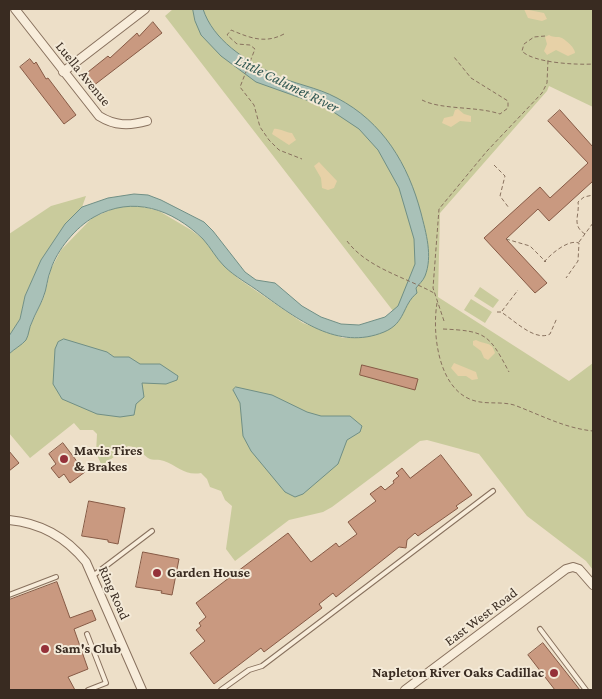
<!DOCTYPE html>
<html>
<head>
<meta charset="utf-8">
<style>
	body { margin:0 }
	#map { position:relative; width:602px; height:699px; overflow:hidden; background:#eddfc8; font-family:"Crimson Pro",serif }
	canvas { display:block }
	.frame { position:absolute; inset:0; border:10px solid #392b21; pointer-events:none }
</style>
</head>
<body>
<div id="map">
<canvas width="602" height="699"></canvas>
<div class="frame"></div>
</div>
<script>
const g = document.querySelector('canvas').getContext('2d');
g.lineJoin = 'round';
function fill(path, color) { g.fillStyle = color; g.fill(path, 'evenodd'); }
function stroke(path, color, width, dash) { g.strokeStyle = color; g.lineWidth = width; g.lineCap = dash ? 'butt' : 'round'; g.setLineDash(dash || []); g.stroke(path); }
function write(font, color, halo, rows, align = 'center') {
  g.font = font + ' "Crimson Pro",serif'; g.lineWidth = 4; g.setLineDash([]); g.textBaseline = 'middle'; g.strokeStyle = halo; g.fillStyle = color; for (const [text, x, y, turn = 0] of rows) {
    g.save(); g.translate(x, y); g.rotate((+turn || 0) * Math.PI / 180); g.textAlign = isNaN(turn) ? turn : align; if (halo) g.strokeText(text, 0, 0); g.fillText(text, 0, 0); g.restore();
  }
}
fill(new Path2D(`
	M173,9H593V107L549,86L547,91L440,213L438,297L569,381L593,363V570L586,561L527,516L479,454L427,440L420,441L332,507L323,512L289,520L235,561L226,549L232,506L225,500L221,491L210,487L207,479L201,473C185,476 178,466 164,461C159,459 153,461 148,458C141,453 138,447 128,446L102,466L96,453L97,434L93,430H80L74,423L30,458L9,433V354L19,345L27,333L44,297L51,269L61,250L92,218L120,206L132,204L159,211L191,230L203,239L223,265L239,279L303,323L343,338L367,337L400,320L165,16Z
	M86,196L82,207L65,224L41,260L25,296L20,319L9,336V234L51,206Z
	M480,287L499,300L493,308L474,296Z
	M471,299L492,312L485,323L464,310Z`), '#c9cb9c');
fill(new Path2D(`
	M524,9L544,13L547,19L542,21L528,18Z
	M549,35C554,38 558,36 562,38C567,41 575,48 575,53L568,56L556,50L547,55L544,51L547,44L545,37Z
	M458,109L464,114L471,116V122L460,121L451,127L442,123L444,118L453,116L455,110Z
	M274,129C279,128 286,133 292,133L296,140L289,145L272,134Z
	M319,162L337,181L334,188L328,190L322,188L321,178L314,166Z
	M476,340C485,345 492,341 495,353L488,360L484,358L481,351L473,345V341Z
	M454,363L476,372L478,379L472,380L466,376H458L451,368Z`), '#e7d1a7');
const water = new Path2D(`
	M193,9H203C213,40 245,60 273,74C293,84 317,87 337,98C383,122 408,164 421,213C426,233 433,256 425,276C423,281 419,284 416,288L417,293C402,305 406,323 384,332C338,351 297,319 261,293C249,284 235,277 224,266C216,258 211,248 203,239C172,209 133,195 94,217C76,227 57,250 51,269C47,278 47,289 43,298C40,306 35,314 32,322C29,327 29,335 26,340C22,345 14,349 9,354V336L20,319L25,296L41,260L65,224L82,207L108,198L134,194L148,195L161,200L204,222L213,231L245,272L256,280L275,283L302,306L321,317L341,324L359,325L385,317L398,306L415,264L414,239L399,188L378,150L359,129L326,107L256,82L221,56L201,35L195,21Z
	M64,339L107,352L114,357H129L140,364H160L178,376L177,380L166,384L142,383L144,397L136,404L134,415L120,417L97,414L62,399L53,384L55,349L58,342Z
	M236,387L272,395L307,412L321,416H350L362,426L360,432L347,440L338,464L303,494L295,497L285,492L251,451L243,436L240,403L233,390Z`);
fill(water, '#a9c1b8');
stroke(water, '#708f85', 1);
const building = new Path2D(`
	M153,22L162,33L93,86L86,77L89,74L88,72L108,56L110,58L137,33L139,36Z
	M30,59L34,64L36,62L46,79L48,78L76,115L64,124L20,67Z
	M560,110L593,147V181L549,221L538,209L506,239L547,283L535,293L484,238L540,187L550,198L588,163L548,121Z
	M362,365L418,379L415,390L360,375Z
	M63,443L85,472L70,483L64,474L59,478L51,468L56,464L49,454Z
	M9,451L19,463L9,471Z
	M441,455L472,495L456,506L458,508L418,536L415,533L407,540L406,548L399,547L336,597L333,593L319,604L322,608L264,652L261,648L214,684L190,653L205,641L196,630L201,626L199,623L206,617L196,603L288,533L311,562L336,543L339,547L357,534L348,522L376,501L370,494L381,486L385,490L394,483L393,481L399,476L396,473L402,468L410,478Z
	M89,501L125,508L118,544L108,542V540L82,536Z
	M143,552L179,559L172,595L161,593L162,591L136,587Z
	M57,582L70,618L92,610L96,620L74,629L88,669L68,677L75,690H9V600Z
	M543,643L580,690H555L528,655Z`);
fill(building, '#c99980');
stroke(building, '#865a45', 1);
const lane = new Path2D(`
	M94,575L152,531
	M9,595L56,577
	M540,629L586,690
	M87,634L106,683L88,690
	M221,690L249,670L262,666L493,491`);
const street = new Path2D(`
	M15,9L99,116C115,126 129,126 147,121
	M63,72L145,9
	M9,520C41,523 66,537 86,562L142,690
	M405,690L566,569L573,567L579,569L593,585`);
stroke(lane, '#88715e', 6);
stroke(street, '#88715e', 10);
stroke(new Path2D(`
	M284,34C265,44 250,38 231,30L227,35L237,44L250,45L255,49L240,87L254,105L260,127L269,140L279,150L302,159
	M545,36L534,37L524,44L522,51C533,63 577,65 593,64
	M422,100C441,110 477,106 500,114L508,108V101L471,78L454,57
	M494,165L505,176L500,196L509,208
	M585,234C571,225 580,215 578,202L584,197L593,195
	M506,239L530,246L546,262
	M347,241C367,268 405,277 434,293
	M579,242L593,223
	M544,262C551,254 568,239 579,243L578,261L566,278
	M437,303C432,333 438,388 472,400C486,405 500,401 514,405C541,415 564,428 593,431
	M502,311L518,290
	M497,312H501C514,320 535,342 550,334L557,318
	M444,321L433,288L439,209L487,151L542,93L547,83L548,60
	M443,329C486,331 489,334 509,372`), '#88715e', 1, [4, 2.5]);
stroke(lane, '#f8eddb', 4);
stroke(street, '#f8eddb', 8);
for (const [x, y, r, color] of [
	[64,459,5,"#953139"],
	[157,573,5,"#953139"],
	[45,649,5,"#953139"],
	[554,673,5,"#953139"]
]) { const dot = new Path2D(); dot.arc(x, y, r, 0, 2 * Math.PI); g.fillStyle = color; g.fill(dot); stroke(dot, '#f4ead8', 2); }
write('14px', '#392b21', '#f4ead8', [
	["Luella Avenue",83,74,51],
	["Ring Road",114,593,66],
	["East West Road",481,617,-37]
]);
write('bold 14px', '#392b21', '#f4ead8', [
	["Mavis Tires",74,451],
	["& Brakes",74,467],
	["Garden House",167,573],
	["Sam's Club",55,649],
	["Napleton River Oaks Cadillac",544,673,"right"]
], 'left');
write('italic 15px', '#315853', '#f4ead8', [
	["Little Calumet River",287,84,26]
]);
</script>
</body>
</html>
